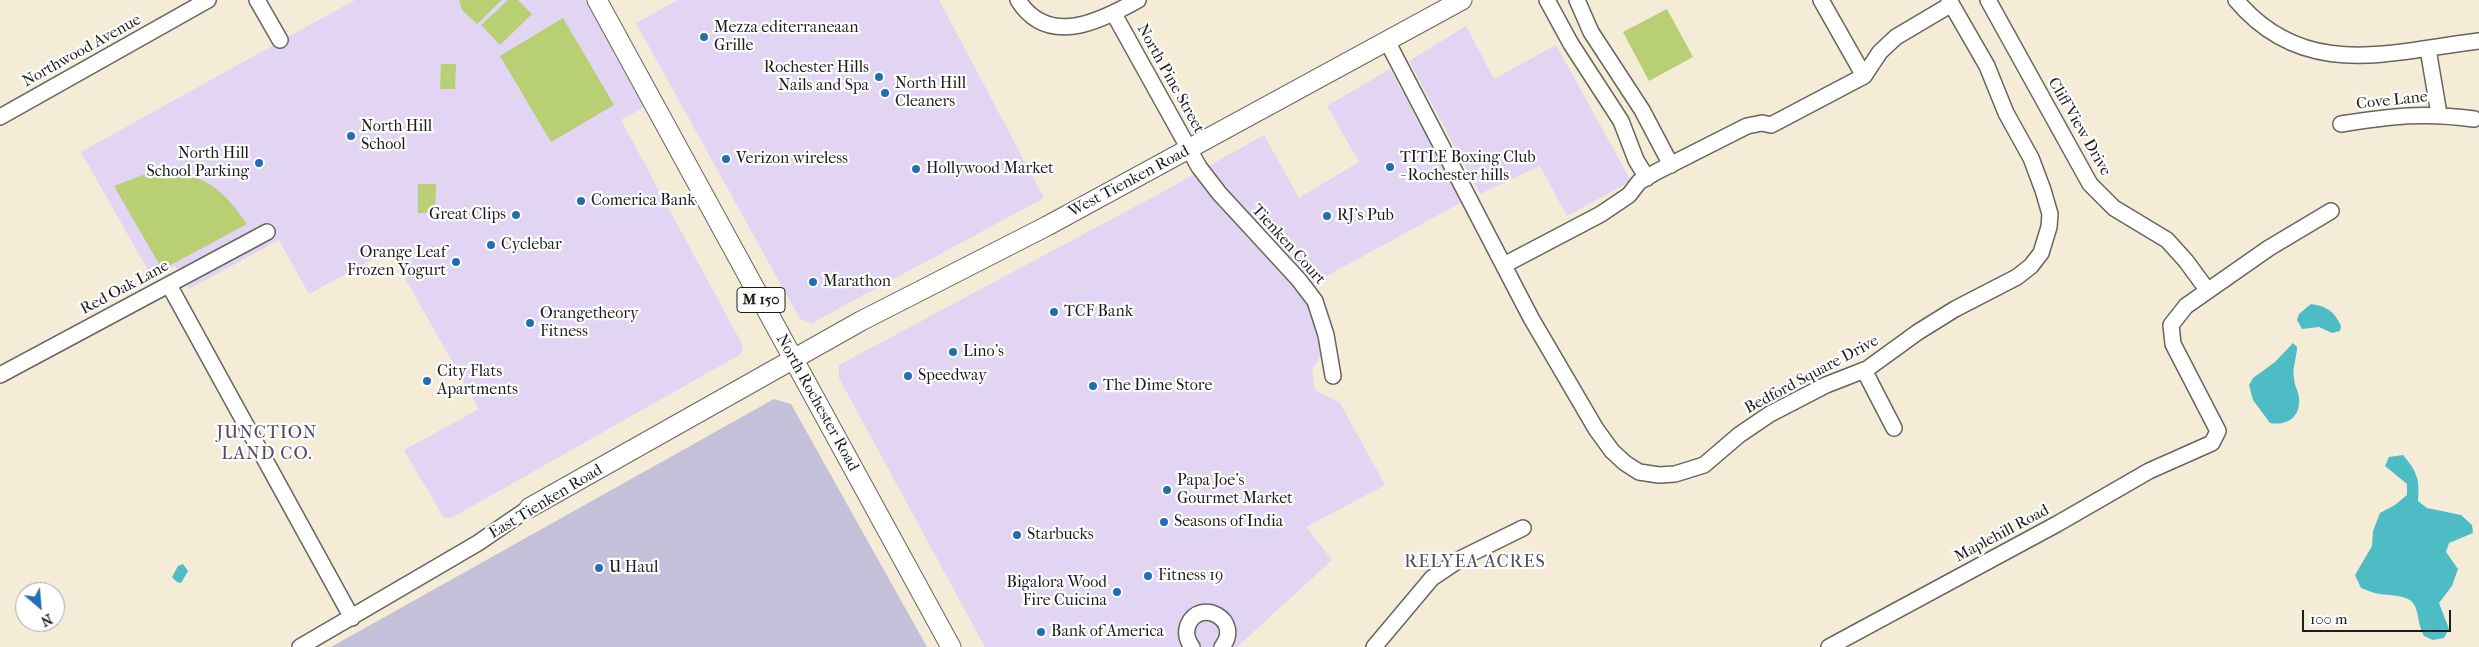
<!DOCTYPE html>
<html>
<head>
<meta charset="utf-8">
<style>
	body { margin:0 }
	#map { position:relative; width:2479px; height:647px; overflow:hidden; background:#f4ecd7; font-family:"IM FELL French Canon",serif }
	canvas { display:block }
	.north { position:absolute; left:15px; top:582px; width:50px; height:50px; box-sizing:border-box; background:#fff; border:1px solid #a4a4a4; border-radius:50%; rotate:153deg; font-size:14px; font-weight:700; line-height:20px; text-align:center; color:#1c1c1c }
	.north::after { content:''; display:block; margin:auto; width:18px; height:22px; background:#1f6fb2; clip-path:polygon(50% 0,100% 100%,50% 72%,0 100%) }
	.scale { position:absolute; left:2302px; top:610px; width:149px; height:22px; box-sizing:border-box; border:2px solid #1c1c1c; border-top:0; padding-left:6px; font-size:15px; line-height:18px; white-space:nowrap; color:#1c1c1c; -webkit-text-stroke:4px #fff; paint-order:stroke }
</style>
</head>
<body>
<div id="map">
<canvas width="2479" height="647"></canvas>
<div class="north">N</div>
<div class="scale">100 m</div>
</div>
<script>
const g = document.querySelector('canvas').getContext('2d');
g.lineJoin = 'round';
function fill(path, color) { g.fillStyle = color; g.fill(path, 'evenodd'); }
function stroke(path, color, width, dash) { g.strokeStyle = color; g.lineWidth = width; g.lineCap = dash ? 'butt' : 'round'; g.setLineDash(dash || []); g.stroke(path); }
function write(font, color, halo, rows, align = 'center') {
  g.font = font + ' "IM FELL French Canon",serif'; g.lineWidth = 4.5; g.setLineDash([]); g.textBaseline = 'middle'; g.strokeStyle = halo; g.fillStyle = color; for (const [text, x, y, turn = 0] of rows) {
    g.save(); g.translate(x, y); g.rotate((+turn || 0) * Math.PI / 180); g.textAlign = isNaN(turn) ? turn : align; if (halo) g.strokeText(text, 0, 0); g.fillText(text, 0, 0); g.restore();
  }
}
fill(new Path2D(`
	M355,0H589L646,106L621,120L743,346L741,354L453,517L444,518L404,450L479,409L389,250L309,294L279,240L189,289L175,266L153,279L81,152Z
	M678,0H939L1044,198L812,323L800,319L636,23Z
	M1466,26L1494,79L1556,45L1631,181L1567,216L1540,166L1480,194L1409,61Z
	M1390,69L1462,202L1312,284L1260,221L1243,233L1301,295L1315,319L1322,350L1318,360L1312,369L1315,390L1340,403L1385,485L1306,527L1332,560L1237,647H985L839,378V365L1168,189L1264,135L1299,198L1359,162L1327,106Z`), '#e2d4f3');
fill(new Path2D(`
	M774,399L791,404L927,647H331Z`), '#c5c0da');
fill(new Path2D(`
	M459,0H502L477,24L462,10Z
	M508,0H518L532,14L500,45L481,25Z
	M1667,9L1693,57L1649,81L1623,32Z
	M563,18L614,105L551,142L500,56Z
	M441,64H456L455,89H440Z
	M164,172C206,174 223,190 247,224L167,267L159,264L114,186L146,174Z
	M418,184H436L435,213H418Z`), '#b9cf73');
fill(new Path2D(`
	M2311,304C2327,306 2335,312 2341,326L2340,331L2332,333L2319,327L2302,329L2297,320L2299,314Z
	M2293,343L2297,347C2297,357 2292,368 2294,378C2294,385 2298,390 2299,397C2301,417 2288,426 2270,423L2253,400L2249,385L2253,378L2275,362Z
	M2403,455C2417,471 2420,480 2418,501L2427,508L2461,515L2472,525L2473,533L2449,543L2446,552L2458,569L2452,586L2439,603L2449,629L2444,638L2433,640L2424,636C2418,625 2419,615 2415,606C2409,594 2390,596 2380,594C2373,593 2367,590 2361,588L2355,575L2372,546L2373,531L2380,513L2395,505L2407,495V484L2385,466L2389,457Z
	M183,564L188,571L181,583L177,582L172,577L178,566Z`), '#4ebcc5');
const minor = new Path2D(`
	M257,0L280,40
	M1018,0C1048,48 1101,21 1138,0
	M1547,0L1571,44L1621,121L1636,160L1647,178
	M1577,0L1591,32L1642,110L1671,165
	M1821,0L1864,76
	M1988,0L2090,184L2114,208L2167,240L2186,261L2208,291
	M2236,0C2304,81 2389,52 2479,41
	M1114,14L1199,167L1219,193L1299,280L1315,301L1326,335L1333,376
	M1387,41L1531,318L1596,429L1612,451L1625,463L1639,472L1659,475L1675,474L1704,465L1739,435L1770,414L1826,385L1867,369L1918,332L1955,309L2017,277L2031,266L2041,253L2049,227L2050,214L2043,190L2031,158L2006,113L1987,66L1949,0
	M2428,49L2439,114
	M0,117L208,0
	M2341,124C2392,116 2424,112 2474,119
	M1504,265L1601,214L1629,195L1639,182L1656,172L1747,126L1762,123L1771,125L1864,76L1880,52L1896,37L1950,5
	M169,285L352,618
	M1864,370L1894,428
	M0,375L267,232
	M300,647L478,543L529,508
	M1192,647C1187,640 1185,633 1188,625C1200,597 1243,620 1222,647
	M1374,647L1432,578L1462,558L1523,528
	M1829,647L2057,524L2149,471L2212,443L2218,431L2173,344L2171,325L2186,306L2269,248L2331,211`);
const major = new Path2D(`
	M597,0L951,647
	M529,508L861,321L1047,226L1462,0`);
stroke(minor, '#68655d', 18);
stroke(major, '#68655d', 21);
stroke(minor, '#fff', 15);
stroke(major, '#fff', 19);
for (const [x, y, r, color] of [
	[704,37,5,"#1f6fb2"],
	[879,77,5,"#1f6fb2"],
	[885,93,5,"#1f6fb2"],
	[351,136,5,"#1f6fb2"],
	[726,159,5,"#1f6fb2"],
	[259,163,5,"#1f6fb2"],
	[1390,167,5,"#1f6fb2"],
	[916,169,5,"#1f6fb2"],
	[581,201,5,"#1f6fb2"],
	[516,215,5,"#1f6fb2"],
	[1327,216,5,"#1f6fb2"],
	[491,245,5,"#1f6fb2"],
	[456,262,5,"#1f6fb2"],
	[813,282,5,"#1f6fb2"],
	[1054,312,5,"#1f6fb2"],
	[530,323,5,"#1f6fb2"],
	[953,352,5,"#1f6fb2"],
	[908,376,5,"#1f6fb2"],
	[427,381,5,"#1f6fb2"],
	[1093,386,5,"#1f6fb2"],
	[1167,490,5,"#1f6fb2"],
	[1164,522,5,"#1f6fb2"],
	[1017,535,5,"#1f6fb2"],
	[599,568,5,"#1f6fb2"],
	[1148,576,5,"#1f6fb2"],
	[1117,592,5,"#1f6fb2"],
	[1041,632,5,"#1f6fb2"]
]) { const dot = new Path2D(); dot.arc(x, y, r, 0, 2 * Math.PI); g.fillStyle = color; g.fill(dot); stroke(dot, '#fff', 2); }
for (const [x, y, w] of [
	[761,300,48]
]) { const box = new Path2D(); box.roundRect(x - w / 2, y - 12.5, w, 25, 4); g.fillStyle = '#fff'; g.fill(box); stroke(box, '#1c1c1c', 1); }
write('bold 15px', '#1c1c1c', null, [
	["M 150",761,300]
]);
write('16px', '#1c1c1c', '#fff', [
	["Mezza editerraneaan",714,28],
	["Grille",714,46],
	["Rochester Hills",869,68,"right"],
	["Nails and Spa",869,86,"right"],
	["North Hill",895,84],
	["Cleaners",895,102],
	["North Hill",361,127],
	["School",361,145],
	["North Hill",249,154,"right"],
	["School Parking",249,172,"right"],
	["TITLE Boxing Club",1400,158],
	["- Rochester hills",1400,176],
	["Verizon wireless",736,159],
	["Hollywood Market",926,169],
	["Comerica Bank",591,201],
	["Great Clips",506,215,"right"],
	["RJ's Pub",1337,216],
	["Cyclebar",501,245],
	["Orange Leaf",446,253,"right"],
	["Frozen Yogurt",446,271,"right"],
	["Marathon",823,282],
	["TCF Bank",1064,312],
	["Orangetheory",540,314],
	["Fitness",540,332],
	["Lino's",963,352],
	["City Flats",437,372],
	["Apartments",437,390],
	["Speedway",918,376],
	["The Dime Store",1103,386],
	["Papa Joe's",1177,481],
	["Gourmet Market",1177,499],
	["Seasons of India",1174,522],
	["Starbucks",1027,535],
	["U Haul",609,568],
	["Fitness 19",1158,576],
	["Bigalora Wood",1107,583,"right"],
	["Fire Cuicina",1107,601,"right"],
	["Bank of America",1051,632]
], 'left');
write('16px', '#1c1c1c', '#fff', [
	["Northwood Avenue",82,51,-29],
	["North Pine Street",1170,79,61],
	["Cove Lane",2392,101,-6],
	["Cliff View Drive",2079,127,60],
	["West Tienken Road",1129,182,-28],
	["Tienken Court",1288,245,48],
	["Red Oak Lane",125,288,-28],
	["Bedford Square Drive",1812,375,-28],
	["North Rochester Road",817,403,61],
	["East Tienken Road",546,502,-31],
	["Maplehill Road",2002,534,-28]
]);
g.letterSpacing = '1px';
write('18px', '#554d61', '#fff', [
	["JUNCTION",267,434],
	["LAND CO.",267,455],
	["RELYEA ACRES",1475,563]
]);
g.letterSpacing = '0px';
</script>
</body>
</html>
